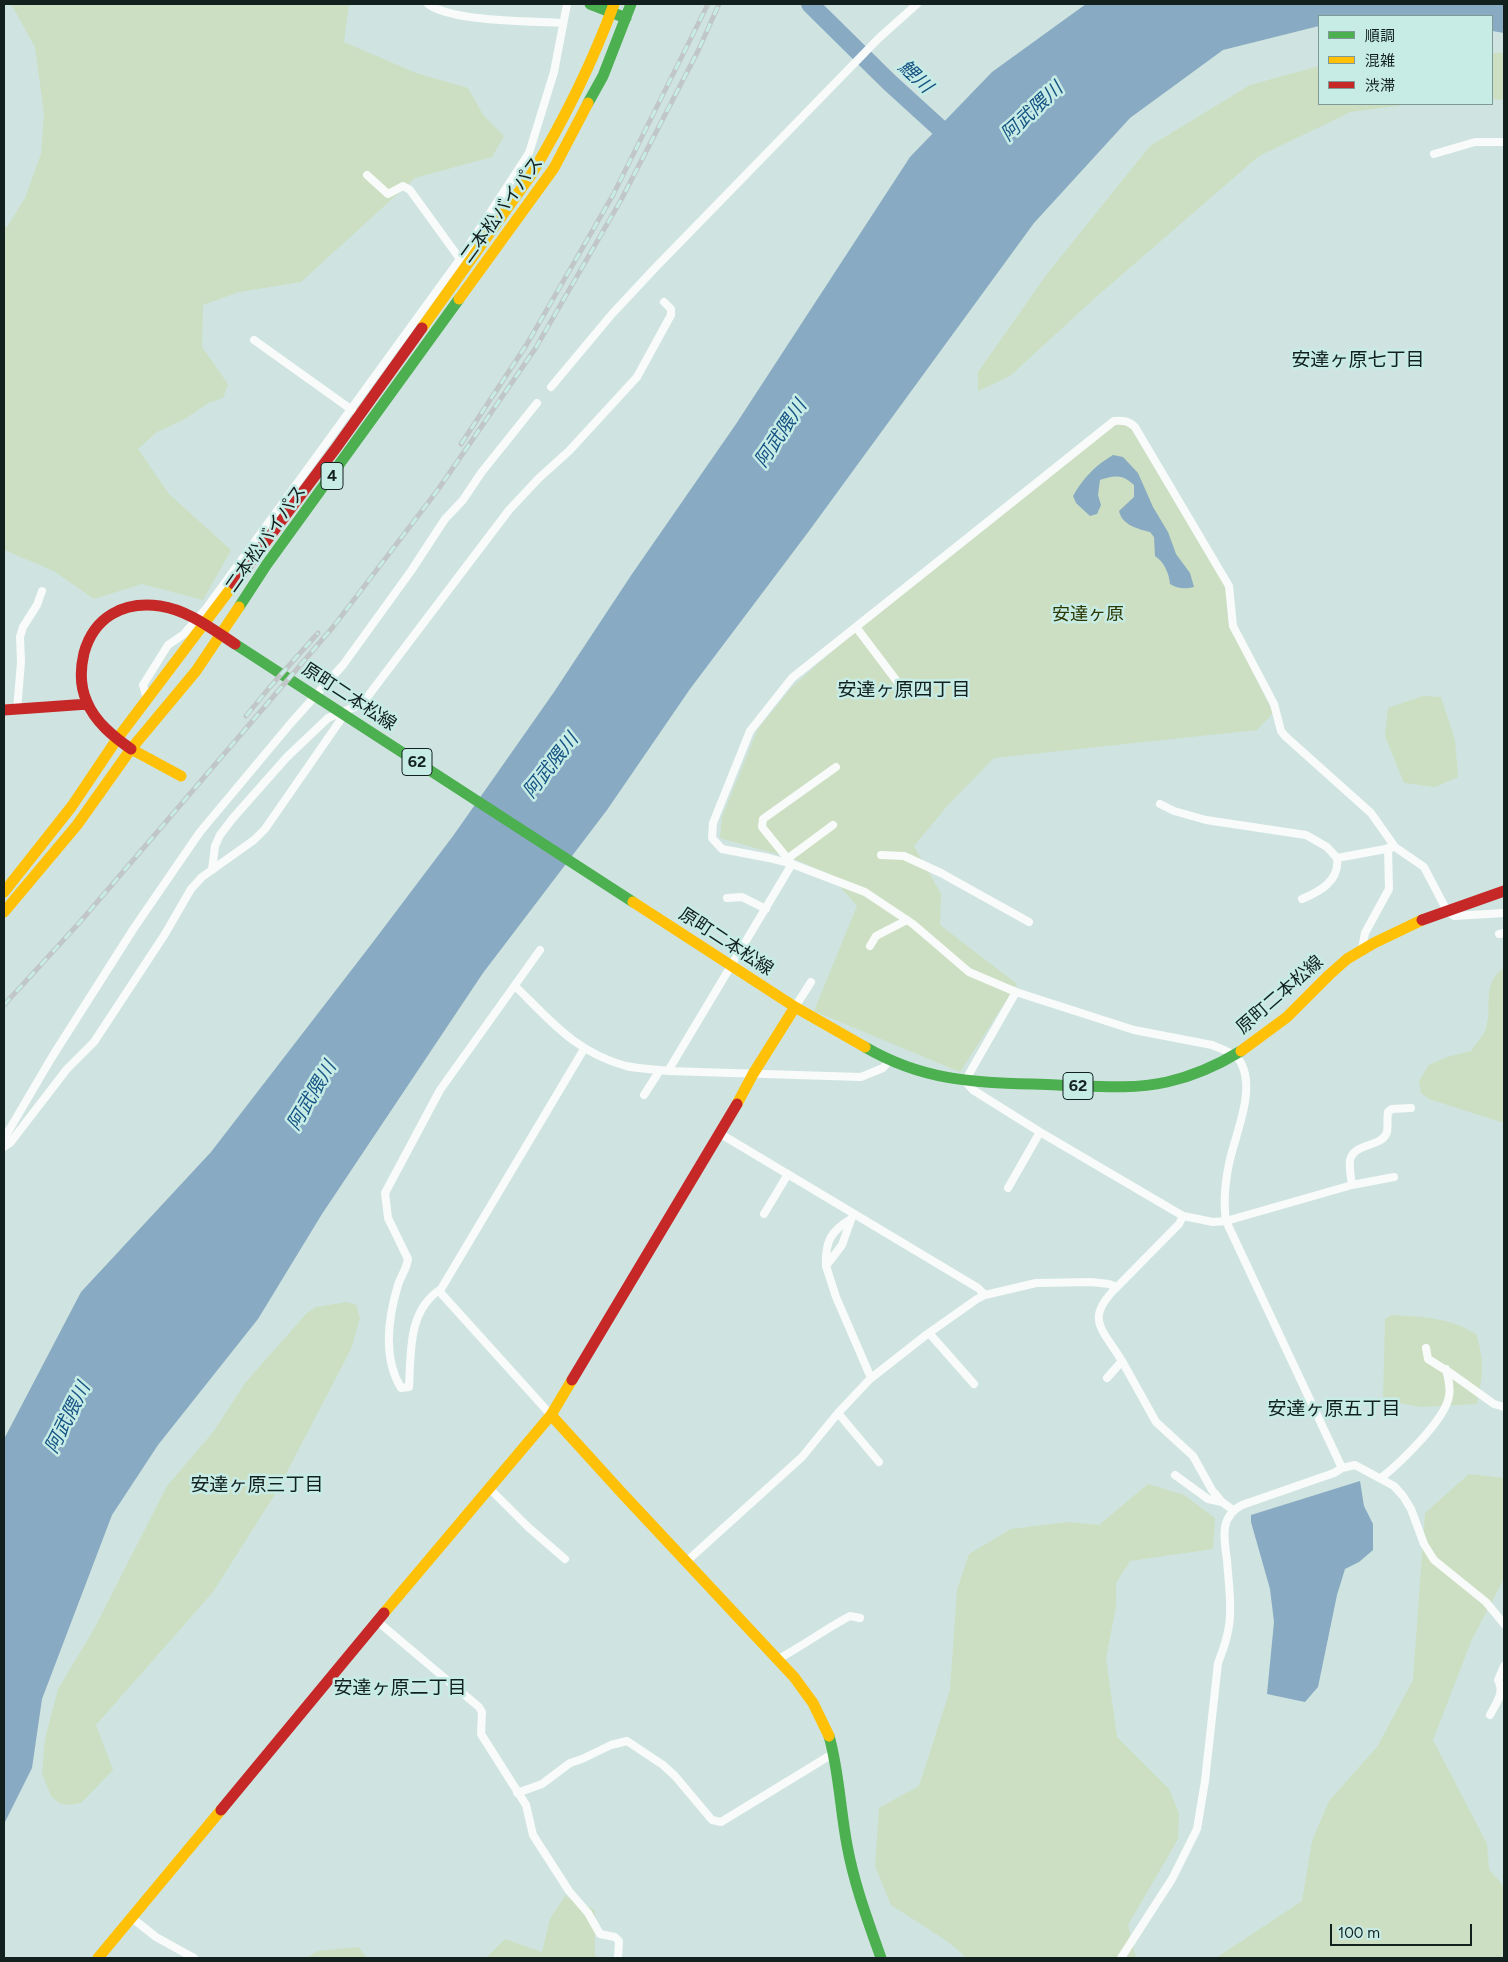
<!DOCTYPE html>
<html>
<head>
<meta charset="utf-8">
<style>
	body { margin:0 }
	#map { position:relative; width:1508px; height:1962px; overflow:hidden; background:#cfe4e0; font-family:Figtree,"Noto Sans JP",sans-serif }
	canvas { display:block }
	.frame { position:absolute; inset:0; border:5px solid #12201e; pointer-events:none }
	.legend { position:absolute; left:1318px; top:15px; width:175px; height:90px; box-sizing:border-box; background:#c7ece6; border:1px solid #7f9a96; margin:0; padding:6px 9px; list-style:none; font-size:15px; color:#12201e }
	.legend li { display:flex; align-items:center; gap:10px; height:25px }
	.legend b { width:25px; border:1px solid #7f9a96 }
	.scale { position:absolute; left:1330px; top:1924px; width:142px; height:22px; box-sizing:border-box; border:2px solid #12201e; border-top:0; padding-left:6px; font-size:15px; line-height:18px; white-space:nowrap; color:#12201e; -webkit-text-stroke:4px #c7ece6; paint-order:stroke }
</style>
</head>
<body>
<div id="map">
<canvas width="1508" height="1962"></canvas>
<div class="frame"></div>
<ul class="legend">
<li><b style="height:6px;background:#4caf50"></b>順調</li>
<li><b style="height:6px;background:#ffc107"></b>混雑</li>
<li><b style="height:6px;background:#c62828"></b>渋滞</li>
</ul>
<div class="scale">100 m</div>
</div>
<script>
const g = document.querySelector('canvas').getContext('2d');
g.lineJoin = 'round';
function fill(path, color) { g.fillStyle = color; g.fill(path, 'evenodd'); }
function stroke(path, color, width, dash) { g.strokeStyle = color; g.lineWidth = width; g.lineCap = dash ? 'butt' : 'round'; g.setLineDash(dash || []); g.stroke(path); }
function write(font, color, halo, rows, align = 'center') {
  g.font = font + ' Figtree,"Noto Sans JP",sans-serif'; g.lineWidth = 5; g.setLineDash([]); g.textBaseline = 'middle'; g.strokeStyle = halo; g.fillStyle = color; for (const [text, x, y, turn = 0] of rows) {
    g.save(); g.translate(x, y); g.rotate((+turn || 0) * Math.PI / 180); g.textAlign = isNaN(turn) ? turn : align; if (halo) g.strokeText(text, 0, 0); g.fillText(text, 0, 0); g.restore();
  }
}
fill(new Path2D(`
	M11,4H349L344,42L416,73L468,88L483,115L504,136L492,157L415,178L301,282L239,292L203,305L202,347L228,384L223,398L208,403L185,419L157,432L138,449L169,494L231,550L203,600L142,584L94,599L54,571L4,550V227H7L25,198L41,154L44,114L35,47Z
	M1492,53H1504V100L1492,99Z
	M1319,66V104H1412L1351,112L1259,156L1095,298L1010,376L978,391V372L1047,274L1150,146L1250,85Z
	M1120,423L1126,424L1130,427L1225,585L1227,591L1228,621L1273,713L1257,730L994,758L948,805L914,846L941,894L940,925L1017,984L960,1072L814,1011L857,906L829,874L794,859L720,838L722,817L758,729L791,688L838,646L1113,425Z
	M1423,696L1441,697L1455,740L1458,777L1435,787L1404,783L1385,736L1388,708Z
	M1504,968V1123L1429,1099L1421,1093L1419,1081L1429,1065L1447,1057L1471,1051C1475,1044 1482,1038 1485,1031C1494,1008 1480,984 1504,968Z
	M347,1302L356,1305L360,1318L351,1349L277,1491L213,1592L96,1725L113,1770L81,1803L66,1805L59,1803L51,1796L42,1774L45,1739L58,1689L94,1629L167,1486L214,1431L245,1383L307,1313L316,1307Z
	M1391,1315C1423,1317 1448,1317 1476,1334C1485,1361 1483,1376 1477,1404L1421,1407L1383,1400L1385,1319Z
	M1469,1474L1504,1478V1579L1472,1639L1433,1740L1487,1844L1489,1869L1504,1887V1958H1216L1302,1901L1312,1841L1329,1801L1377,1747L1413,1680L1425,1513Z
	M1148,1484L1184,1495L1215,1518L1213,1549L1130,1561L1116,1583V1607L1106,1658L1117,1737L1169,1789L1179,1814L1178,1839L1128,1925L1136,1958H967L947,1941L891,1905L875,1866L879,1808L919,1786L950,1690L957,1590L969,1554L1011,1529L1068,1522L1099,1525Z
	M565,1896L595,1910V1958H486L505,1939L542,1952L550,1919Z
	M359,1947L367,1958H306L318,1951Z`), '#ccdfc2');
fill(new Path2D(`
	M1086,4H1504V33L1492,31V16H1319V26L1223,50L1130,118L1034,223L809,531L690,689L607,810L483,973L322,1214L258,1319L158,1445L112,1515L42,1699L32,1768L4,1824V1439L81,1292L211,1152L370,946L453,836L554,692L632,574L736,424L910,157L992,72Z
	M1113,455L1123,457L1138,473L1153,507L1168,532L1176,554L1190,573L1194,587C1185,589 1178,589 1170,584C1169,573 1164,562 1155,556L1154,537L1150,532C1138,529 1122,525 1119,511L1134,497V485C1123,474 1114,475 1100,480L1098,495L1101,505L1097,514L1090,516L1076,503L1073,496C1083,478 1096,465 1113,455Z
	M1360,1481L1364,1506L1373,1524V1550L1359,1562L1345,1569L1337,1595L1318,1687L1305,1702L1267,1694L1274,1622L1270,1589L1251,1522V1515Z`), '#88aac2');
stroke(new Path2D(`
	M810,4L889,82L956,143`), '#88aac2', 18);
stroke(new Path2D(`
	M428,4C452,22 530,21 562,23
	M1434,154L1475,142H1504
	M367,175L388,194L403,186L410,190L460,259
	M254,340L352,410
	M551,387L612,314L655,268L879,38L917,4
	M856,627L899,684
	M147,699L143,685L168,645L184,634L205,610L460,259L529,153L554,72L567,4
	M17,710L21,662L20,637L23,627L37,605L42,591
	M836,767L763,819L762,827L792,864L865,892L913,924L969,972L1016,992L1134,1030L1212,1045C1221,1049 1236,1053 1241,1063C1256,1091 1235,1134 1229,1164C1225,1183 1223,1201 1226,1221L1342,1468L1334,1473L1242,1505C1219,1517 1224,1538 1227,1560C1228,1577 1231,1596 1230,1614C1230,1629 1224,1648 1218,1663L1205,1781L1197,1829L1172,1879L1121,1958
	M1160,804L1174,811L1206,820L1306,835L1327,847L1337,858C1340,881 1319,892 1302,899
	M881,855L904,856L941,873L1029,922
	M1337,858L1391,848
	M787,859L833,825
	M212,870L215,846L220,835L233,818L287,757L328,718L362,704L509,510L539,478L569,451L637,377L671,315V309L664,302
	M727,898L742,897L766,909
	M1499,934L1504,933
	M870,946L876,936L907,920
	M1362,949L1365,933L1389,889L1388,848
	M540,950L440,1090L385,1193L388,1218L408,1259C407,1268 401,1276 398,1285C388,1318 383,1358 401,1388L409,1387C411,1351 408,1310 441,1289L584,1049
	M515,986C551,1021 575,1052 626,1066C639,1069 654,1069 668,1071
	M1016,992L965,1081L973,1090L1040,1132L1183,1216L1213,1222L1226,1221L1352,1185L1394,1177
	M795,1007L811,982
	M889,1061L883,1068L861,1077L668,1071L792,864L769,858L722,849L712,838L713,823L750,731L792,678L1114,421C1123,420 1129,421 1135,427L1229,586L1233,626L1274,704L1281,731L1285,736L1371,813L1395,847L1424,867L1447,911L1454,916L1504,913
	M644,1095L660,1070
	M719,1133L978,1288L985,1295
	M5,1137L52,1057L134,928L200,832L291,723L343,665L411,571L445,519L463,500L481,473L537,403
	M4,1147L10,1143L67,1069L94,1042L165,934L191,889L202,877L254,840L265,829L344,715
	M1352,1185C1351,1177 1349,1168 1350,1160C1354,1142 1382,1148 1387,1132C1388,1126 1387,1118 1388,1112L1392,1109L1411,1108
	M1008,1188L1040,1132
	M764,1214L788,1174
	M853,1214L842,1245L826,1266L836,1297L871,1378
	M826,1266C825,1243 830,1231 851,1219
	M439,1291L551,1415
	M929,1333L974,1384
	M1426,1348L1428,1359L1452,1374L1494,1404L1504,1407
	M1122,1361L1156,1422L1193,1456L1212,1490L1222,1502L1233,1510
	M1107,1378L1122,1361C1102,1328 1084,1319 1117,1287
	M838,1413L879,1462
	M1342,1468L1355,1465L1394,1486L1403,1496L1411,1509L1424,1544L1434,1560L1486,1602L1504,1624
	M1175,1475L1208,1499L1222,1502
	M1381,1478C1399,1464 1446,1419 1449,1396C1451,1387 1448,1378 1446,1369
	M489,1488L528,1527L565,1559
	M687,1561L802,1457L838,1413L870,1379L926,1335L977,1299L985,1295L1036,1283L1091,1282L1109,1284L1117,1287L1179,1224L1183,1216
	M377,1621L479,1707L482,1712L481,1734L526,1805L533,1835L569,1891L588,1913L600,1934L615,1937L619,1941L618,1958
	M778,1659C803,1646 825,1629 850,1616L860,1618
	M1490,1715C1496,1703 1505,1693 1498,1680L1504,1666
	M517,1793L542,1784L570,1763L582,1759L611,1745L627,1741L663,1765L675,1776L712,1820L721,1822L834,1753
	M132,1918L156,1937L194,1958`), '#f8fbfa', 8);
stroke(new Path2D(`
	M590,4L626,18
	M588,103L603,76L631,4
	M239,607L267,564L459,299
	M235,644L633,902
	M865,1047C930,1085 985,1082 1057,1085C1094,1086 1131,1090 1167,1082C1194,1076 1218,1065 1241,1051
	M829,1736C839,1771 840,1808 847,1845C854,1884 868,1921 881,1958`), '#4caf50', 11);
stroke(new Path2D(`
	M459,299L554,168L588,103
	M422,328L531,175C564,120 592,64 614,4
	M131,749L181,776
	M4,892L72,806L117,739L234,584
	M633,902L795,1007L865,1047
	M4,912L77,825L131,749L196,671L239,607
	M1241,1051L1287,1017L1329,975L1347,959L1374,943L1422,920
	M737,1104L753,1074L795,1007
	M551,1415L621,1492L794,1677L813,1703L829,1736
	M384,1613L551,1415L572,1380
	M98,1958L221,1810`), '#ffc107', 11);
stroke(new Path2D(`
	M234,584L336,448L422,328
	M4,710L88,704
	M131,749C114,737 95,722 87,702C80,687 80,670 84,653C94,617 123,601 160,606C188,610 212,629 235,644
	M1422,920L1504,891
	M572,1380L737,1104
	M221,1810L384,1613`), '#c62828', 11);
const rail = new Path2D(`
	M461,444L527,344L613,195L708,4
	M246,716L269,688L318,633
	M4,1005L80,922L333,627L437,491L535,349L621,200L698,51L719,4`);
stroke(rail, '#c1c7c6', 5);
stroke(rail, '#c7ece6', 3, [9]);
for (const [x, y, w] of [
	[332,476,22],
	[417,762,30],
	[1078,1086,30]
]) { const box = new Path2D(); box.roundRect(x - w / 2, y - 13.5, w, 27, 4); g.fillStyle = '#c7ece6'; g.fill(box); stroke(box, '#12201e', 1); }
write('bold 16px', '#12201e', null, [
	["4",332,476],
	["62",417,762],
	["62",1078,1086]
]);
write('18px', '#12201e', '#c7ece6', [
	["二本松バイパス",502,210,-54],
	["二本松バイパス",266,539,-55],
	["原町二本松線",349,697,33],
	["原町二本松線",726,942,33],
	["原町二本松線",1280,995,-41]
]);
write('18px', '#2b3800', '#c7ece6', [
	["安達ヶ原",1088,615]
]);
write('italic 19px', '#155383', '#c7ece6', [
	["鯉川",915,77,43],
	["阿武隈川",1032,112,-43],
	["阿武隈川",781,434,-56],
	["阿武隈川",551,766,-52],
	["阿武隈川",312,1096,-59],
	["阿武隈川",68,1418,-63]
]);
write('19px', '#12201e', '#c7ece6', [
	["安達ヶ原七丁目",1358,360],
	["安達ヶ原四丁目",904,690],
	["安達ヶ原五丁目",1334,1409],
	["安達ヶ原三丁目",257,1485],
	["安達ヶ原二丁目",400,1688]
]);
</script>
</body>
</html>
